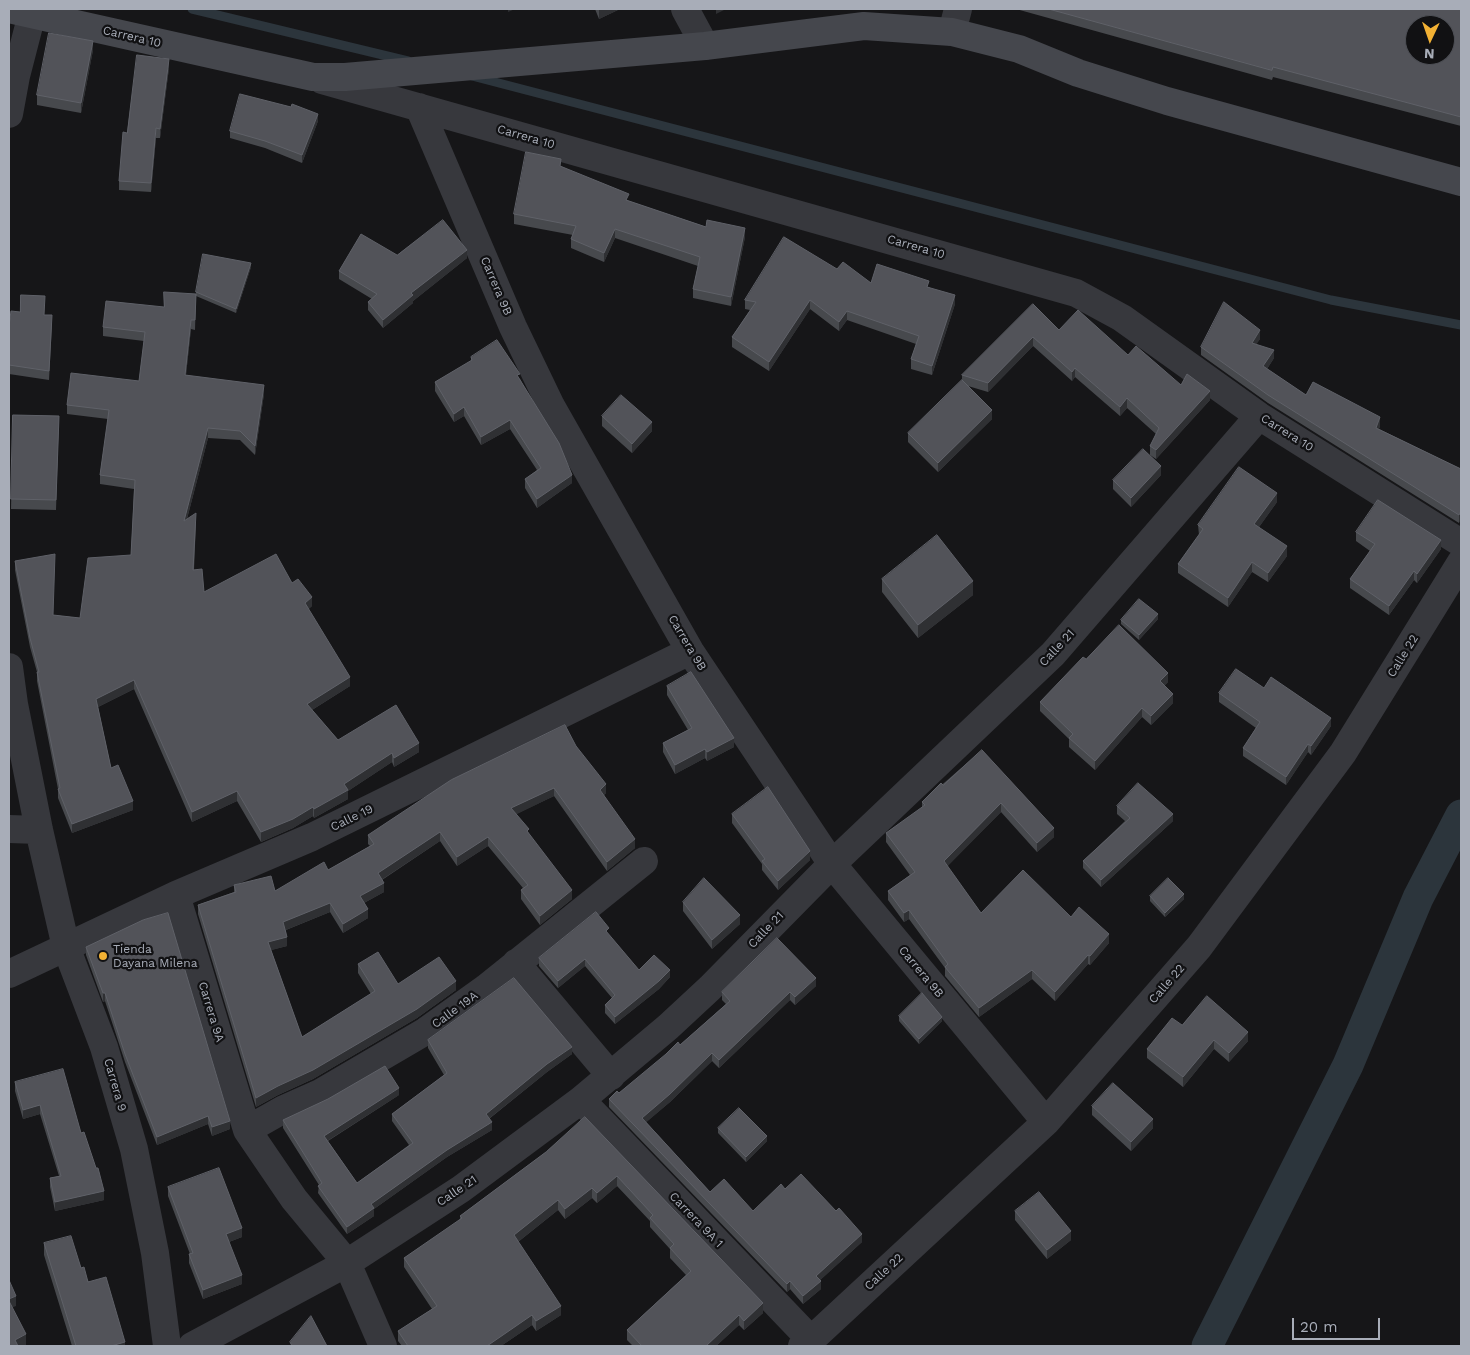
<!DOCTYPE html>
<html>
<head>
<meta charset="utf-8">
<style>
	body { margin:0 }
	#map { position:relative; width:1470px; height:1355px; overflow:hidden; background:#161618; font-family:"Work Sans",sans-serif }
	canvas { display:block }
	.frame { position:absolute; inset:0; border:10px solid #a8adb8; pointer-events:none }
	.north { position:absolute; left:1405px; top:15px; width:50px; height:50px; box-sizing:border-box; background:#111113; border:1px solid #4d4f55; border-radius:50%; rotate:183deg; font-size:14px; font-weight:700; line-height:20px; text-align:center; color:#a8adb8 }
	.north::after { content:''; display:block; margin:auto; width:18px; height:22px; background:#f2b134; clip-path:polygon(50% 0,100% 100%,50% 72%,0 100%) }
	.scale { position:absolute; left:1292px; top:1318px; width:88px; height:22px; box-sizing:border-box; border:2px solid #a8adb8; border-top:0; padding-left:6px; font-size:15px; line-height:18px; white-space:nowrap; color:#a8adb8; -webkit-text-stroke:4px #111113; paint-order:stroke }
</style>
</head>
<body>
<div id="map">
<canvas width="1470" height="1355"></canvas>
<div class="frame"></div>
<div class="north">N</div>
<div class="scale">20 m</div>
</div>
<script>
const g = document.querySelector('canvas').getContext('2d');
g.lineJoin = 'round';
function stroke(path, color, width, dash) { g.strokeStyle = color; g.lineWidth = width; g.lineCap = dash ? 'butt' : 'round'; g.setLineDash(dash || []); g.stroke(path); }
function fill(path, color) { g.fillStyle = color; g.fill(path, 'evenodd'); }
function write(font, color, halo, rows, align = 'center') {
  g.font = font + ' "Work Sans",sans-serif'; g.lineWidth = 4.5; g.setLineDash([]); g.textBaseline = 'middle'; g.strokeStyle = halo; g.fillStyle = color; for (const [text, x, y, turn = 0] of rows) {
    g.save(); g.translate(x, y); g.rotate((+turn || 0) * Math.PI / 180); g.textAlign = isNaN(turn) ? turn : align; if (halo) g.strokeText(text, 0, 0); g.fillText(text, 0, 0); g.restore();
  }
}
stroke(new Path2D(`
	M192,9L408,61
	M472,76L1331,300L1461,325`), '#2c353c', 9);
stroke(new Path2D(`
	M1207,1346L1348,1065L1418,898L1461,815`), '#2c353c', 31);
stroke(new Path2D(`
	M685,9L705,46
	M952,32L958,9
	M322,80L1076,293L1122,318L1259,416L1461,543
	M419,107L513,327L551,406L690,651L832,864L1046,1122
	M9,114L16,76L32,14
	M9,667L14,704L39,830L66,947L104,1047L134,1149L155,1253L167,1346
	M9,829L39,830
	M176,895L247,1130L294,1199L347,1263L383,1346
	M516,963L611,1076
	M9,974L176,895L312,837L690,651
	M581,1100L811,1340
	M247,1130L284,1109L320,1093L426,1031L486,988L644,861
	M192,1346L347,1263L461,1189L581,1100L668,1027L710,988L832,864L1053,654L1259,416
	M802,1346L811,1340L1046,1122L1199,947L1343,753L1461,562`), '#37383d', 28);
stroke(new Path2D(`
	M9,9L313,77H345L705,46L864,26L952,32L1019,49L1078,73L1167,101L1461,182`), '#45474d', 28);
fill(new Path2D(`
	M595,9H620L599,19Z
	M1016,9H1461V126L1273,77L1272,80Z
	M93,50L81,113L37,105V95Z
	M169,68L160,138H156L151,192L119,190V181L127,133Z
	M318,121L302,163L265,148L230,138V131Z
	M561,166L629,201L706,227L745,237L731,306L693,298V289L698,266L615,238L604,262L571,248V239L573,235L514,224V214Z
	M397,255L467,258L413,301V303L383,328L368,310V302L372,299L339,279V271Z
	M251,267L236,313L196,296L195,330L191,329L186,375L264,394L255,455L240,440L208,438L187,519L196,522L194,570L204,592L292,583L312,606L308,609L350,686L312,710L338,740L419,752L394,767L392,762L348,791V799L314,818L313,816L293,828L261,842L237,801L192,822L134,689L98,707L111,768L133,810L72,833L58,798V789L37,681V672L30,647L15,570V561L53,615L80,618L131,555L134,489L100,484V475L108,419L67,414V405L139,381L144,341L103,336V327L164,307L196,294V292Z
	M837,269L871,283L929,287L955,304L932,375L911,369V359L916,344L847,320L839,331L810,309L769,371L732,347V337L750,310L745,309V300Z
	M1033,304L1059,330L1128,355L1181,385L1210,400L1156,459L1150,455V446L1156,434L1127,408L1120,416L1075,377L1072,381L1033,346L988,392L968,386L992,419L938,472L908,442V433L962,380V375Z
	M44,315L52,324L49,380L9,374V326Z
	M1260,339L1256,344L1274,358L1267,369L1306,395L1380,426L1379,429L1461,469L1459,523L1268,403L1201,355V347Z
	M471,357L520,379L572,483L537,508L525,488V479L537,470L510,429L481,445L464,416L454,422L435,391V382L471,361Z
	M13,415L59,416L56,510L11,509Z
	M602,416L652,431L632,453L602,426Z
	M1161,475L1131,507L1113,489V480Z
	M1277,502L1259,527L1287,556L1268,582L1252,572L1228,607L1178,573V564L1199,535L1198,525Z
	M1356,532L1441,549L1417,583L1414,580L1389,615L1350,588V579L1370,551L1356,541Z
	M882,579L973,595L918,638L882,592Z
	M1158,619L1139,640L1121,624V620Z
	M1086,659L1168,682L1164,686L1173,703L1151,725L1142,717L1095,770L1069,747V739L1040,711V702Z
	M667,686L734,747L707,761L705,758L675,774L663,752V743L688,730L667,695Z
	M1264,688L1331,726L1311,755L1308,752L1286,785L1243,756V748L1256,728L1219,702V693Z
	M576,746L606,793L604,795L635,848L607,871L554,796L516,814L572,899L540,925L521,899V890L523,888L488,846L457,866L440,841L382,880L384,892L364,903L368,918L343,933L330,912L286,930L287,946L271,950L302,1037L371,994L358,973V964L398,984L456,990L417,1018L313,1079L278,1095L256,1107L198,914V905L234,892V885L275,891L328,870L370,846L368,844V835Z
	M982,750L1054,837L1037,852L1001,812L947,866L981,913L1071,917L1109,943L1090,965L1088,964L1055,1001L1032,979L979,1017L945,976V968L909,919L904,922L888,900V891L910,875L886,842V833L922,808V802Z
	M1117,806L1173,821L1101,887L1083,868V861L1125,821L1117,814Z
	M732,814L810,860L778,890L762,870V864L732,823Z
	M1150,896L1184,899L1165,917L1150,901Z
	M683,902L740,924L712,949L683,911Z
	M609,935L639,970L670,977L659,989L615,1024L605,1013V1005L612,998L585,966L558,988L539,966V958Z
	M86,947L230,1129L212,1136L208,1124L157,1145L125,1062L105,1001L103,1002L86,955Z
	M816,986L795,1005L790,1000L719,1068L712,1061L670,1102L646,1122L710,1192L753,1211L785,1189L862,1242L820,1280L821,1289L803,1304L790,1289L787,1292L609,1107V1099L619,1093L680,1045L726,1004L722,1000V992Z
	M899,1016L942,1021L919,1044L899,1021Z
	M1182,1025L1248,1041L1229,1062L1214,1049L1183,1087L1147,1058V1049Z
	M428,1040L572,1054L547,1072L489,1119L492,1130L447,1157L374,1209V1216L347,1234L318,1193L319,1185L283,1128V1120L399,1095L328,1141L357,1183L409,1145L392,1121V1114L444,1075L428,1048Z
	M15,1082L81,1133L104,1200L55,1211L50,1187V1178L59,1176L40,1114L23,1119L15,1091Z
	M1092,1106L1153,1128L1131,1151L1092,1115Z
	M585,1117L763,1313L744,1330L739,1325L716,1346H633L627,1340V1330L686,1275L670,1258V1249L650,1227V1221L617,1186L597,1203L592,1198L565,1219L558,1210L518,1242L561,1315L536,1331L532,1325L501,1346H402L398,1341V1331L432,1309L404,1267V1258L460,1220V1216L546,1152Z
	M718,1128L767,1141L746,1162L718,1133Z
	M168,1187L242,1237L229,1242L242,1284L203,1299L189,1263V1254H190L168,1196Z
	M1015,1211L1071,1240L1047,1259L1015,1220Z
	M44,1243L81,1268L125,1346H72L44,1255Z`), '#47494d');
fill(new Path2D(`
	M508,9H515L508,12Z
	M599,9H620L599,19Z
	M716,9H726L716,14Z
	M93,41V50L81,113V103Z
	M169,59V68L160,138V129Z
	M318,114V121L302,163V155Z
	M156,128V138L151,192V183Z
	M745,228V237L731,306V297Z
	M615,229V238L604,262V253Z
	M467,250V258L413,301V303L383,328V320L411,293Z
	M251,263V267L236,313V309Z
	M955,295V304L932,375V366Z
	M810,300V309L769,371V362Z
	M847,311V320L839,331V322Z
	M191,320V329L185,384V375Z
	M1260,330V339L1252,351V343Z
	M1033,337V346L988,392V383Z
	M1274,350V358L1263,375V366Z
	M1075,368V377L1072,381V372Z
	M264,385V394L255,455V446Z
	M1210,391V400L1156,459V450Z
	M1127,398V408L1120,416V407Z
	M464,407V416L454,422V414Z
	M992,410V419L938,472V463Z
	M1380,417V426L1376,436V428Z
	M510,420V429L481,445V437Z
	M652,422V431L632,453V444Z
	M208,428V438L184,530V521Z
	M1161,466V475L1131,507V498Z
	M572,475V483L537,508V499Z
	M1277,493V502L1254,534V524Z
	M1461,511V520L1459,523V515Z
	M1441,540V549L1417,583V574Z
	M1287,546V556L1268,582V573Z
	M1252,562V572L1228,607V598Z
	M1414,571V580L1389,615V606Z
	M973,581V595L918,638V625Z
	M312,597V606L305,613V603Z
	M1158,614V619L1139,640V635Z
	M1168,673V682L1160,691V681Z
	M350,677V686L307,713V704Z
	M134,680V689L96,708V699Z
	M1173,694V703L1151,725V716Z
	M1142,708V717L1095,770V761Z
	M1331,718V726L1311,755V746Z
	M734,738V747L707,761V752Z
	M419,743V752L394,767V758Z
	M1308,744V752L1286,785V777Z
	M705,749V758L675,774V765Z
	M392,753V762L348,791V799L314,818V809L344,784Z
	M606,784V793L600,798V790Z
	M554,788V796L511,817V808Z
	M237,791V801L192,822V812Z
	M133,801V810L72,833V824Z
	M1001,803V812L944,870V861Z
	M313,807V816L293,828L261,842V832Z
	M1173,814V821L1101,887V880Z
	M1054,828V837L1037,852V843Z
	M440,832V841L378,882V873Z
	M488,837V846L457,866V857Z
	M635,839V848L607,871V862Z
	M810,851V860L778,890V881Z
	M384,883V892L360,905V896Z
	M572,890V899L540,925V916Z
	M1184,894V899L1165,917V913Z
	M330,903V912L283,931V922Z
	M368,909V918L343,933V924Z
	M909,910V919L904,922V913Z
	M740,915V924L712,949V940Z
	M1109,934V943L1090,965V956Z
	M287,937V946L268,951V942Z
	M1088,955V964L1055,1001V992Z
	M585,959V966L558,988V981Z
	M670,970V977L659,989L615,1024V1017Z
	M1032,970V979L979,1017V1008Z
	M816,978V986L795,1005V997Z
	M456,981V990L417,1018L313,1079L278,1095L256,1107V1098Z
	M790,992V1000L719,1068V1060Z
	M103,993H105V1001L103,1002Z
	M942,1017V1021L919,1044V1039Z
	M1248,1032V1041L1229,1062V1053Z
	M1214,1040V1049L1183,1087V1077Z
	M572,1047V1054L547,1072L486,1121V1114L547,1064Z
	M712,1053V1061L670,1102L642,1126V1118Z
	M399,1088V1095L324,1143V1136Z
	M40,1105V1114L23,1119V1110Z
	M208,1116V1124L157,1145V1137Z
	M1153,1119V1128L1131,1151V1142Z
	M230,1121V1129L212,1136V1127Z
	M492,1122V1130L447,1157L374,1209V1216L347,1234V1227L371,1204L447,1150Z
	M767,1136V1141L746,1162V1157Z
	M617,1176V1186L597,1203V1193Z
	M592,1188V1198L565,1219V1209Z
	M104,1191V1200L55,1211V1202Z
	M558,1200V1210L514,1245V1235Z
	M242,1228V1237L226,1243V1234Z
	M1071,1231V1240L1047,1259V1250Z
	M862,1234V1242L816,1284V1276Z
	M242,1275V1284L203,1299V1290Z
	M790,1281V1289L787,1292V1284Z
	M821,1281V1289L803,1304V1296Z
	M16,1296V1306L9,1309V1299Z
	M763,1303V1313L744,1330V1321Z
	M561,1306V1315L536,1331V1321Z
	M532,1315V1325L501,1346H487Z
	M739,1315V1325L716,1346H706Z
	M26,1334V1345L23,1346H15V1340Z
	M125,1342V1346H111Z`), '#2f3033');
const building = new Path2D(`
	M1049,9H1461V117L1273,67L1272,70ZM1415,25H1445V55H1415Z
	M49,33L93,41L81,103L37,95Z
	M137,55L169,59L160,129L156,128L151,183L119,181L123,132L127,133Z
	M240,94L291,107L292,104L318,114L302,155L265,141L230,131Z
	M526,152L561,159L560,166L629,194L626,200L706,227L707,220L745,228L731,297L693,289L700,257L615,229L604,253L571,239L576,226L514,214Z
	M443,220L467,250L411,293L413,295L383,320L368,302L377,294L339,271L361,234L397,255Z
	M784,237L837,269L843,262L871,283L877,264L929,281L927,287L955,295L932,366L911,359L919,336L847,311L839,322L810,300L769,362L732,337L756,302L745,300Z
	M203,254L251,263L236,309L196,292Z
	M164,292L196,294L195,320H191L185,375L264,385L255,446L240,431L208,428L184,521L196,513L193,570L202,569L204,592L276,554L292,583L298,579L312,597L305,603L350,677L307,704L338,740L396,705L419,743L394,758L392,753L344,784L348,790L314,809L313,807L293,819L261,832L237,791L192,812L134,680L96,699L111,768L118,765L133,801L72,824L58,789L60,788L37,672H39L30,638L15,561L55,554L53,615L80,618L88,558L131,555L135,480L100,475L109,410L67,405L71,373L139,381L145,332L103,327L106,301L164,307Z
	M21,295L45,296L44,315H52L49,371L9,365V326L11,311L20,312Z
	M1224,302L1260,330L1252,343L1274,350L1263,366L1306,395L1313,382L1380,417L1376,428L1461,469V511L1459,515L1268,395L1201,347Z
	M1033,304L1059,330L1078,310L1128,355L1136,346L1181,385L1187,374L1210,391L1156,450L1150,446L1159,428L1127,398L1120,407L1075,368L1072,372L1033,337L988,383L962,375Z
	M497,340L520,374L517,375L559,443L572,475L537,499L525,479L541,468L510,420L481,437L464,407L454,414L435,382L472,360L471,357Z
	M962,380L992,410L938,463L908,433Z
	M621,395L652,422L632,444L602,416Z
	M13,415L59,416L56,500L11,499Z
	M1143,449L1161,466L1131,498L1113,480Z
	M1239,467L1277,493L1254,524L1287,546L1268,573L1252,562L1228,598L1178,564L1203,529L1198,525Z
	M1378,500L1441,540L1417,574L1414,571L1389,606L1350,579L1375,544L1356,532Z
	M937,535L973,581L918,625L882,579Z
	M1139,599L1158,614L1139,635L1121,620Z
	M1119,625L1168,673L1160,681L1173,694L1151,716L1142,708L1095,761L1069,738L1073,734L1040,702L1083,657L1086,659Z
	M1236,669L1264,688L1271,677L1331,718L1311,746L1308,744L1286,777L1243,748L1260,722L1219,693Z
	M691,672L734,738L707,752L705,749L675,765L663,743L692,728L667,686Z
	M565,725L576,746L606,784L600,790L635,839L607,862L554,788L511,808L529,829L527,831L572,890L540,916L521,890L528,885L488,837L457,857L440,832L378,873L384,883L360,896L368,909L343,924L330,903L283,922L287,937L268,942L302,1037L375,991L358,964L378,952L398,984L439,957L456,981L417,1009L313,1070L278,1086L256,1098L198,905L236,892L234,885L271,876L275,891L324,862L328,870L374,844L368,835L451,780Z
	M982,750L1054,828L1037,843L1001,803L944,861L981,913L1023,870L1071,917L1079,907L1109,934L1090,956L1088,955L1055,992L1032,970L979,1008L945,967L948,964L909,910L904,913L888,891L915,872L886,833L925,805L922,802L941,783L943,785Z
	M1138,783L1173,814L1101,880L1083,861L1130,818L1117,806Z
	M768,787L810,851L778,881L762,861L765,859L732,814Z
	M704,878L740,915L712,940L683,902Z
	M1168,878L1184,894L1165,913L1150,896Z
	M596,912L609,928L606,931L639,970L654,955L670,970L659,981L615,1017L605,1005L615,995L585,959L558,981L539,958Z
	M168,913L230,1121L212,1127L208,1116L157,1137L125,1054L105,993H103L86,947L143,920Z
	M777,938L816,978L795,997L790,992L719,1060L712,1053L670,1094L642,1118L710,1192L724,1179L753,1211L781,1184L785,1189L801,1174L836,1211L839,1208L862,1234L816,1276L821,1281L803,1296L790,1281L787,1284L609,1099L617,1091L619,1093L666,1054L678,1042L680,1045L730,1001L722,992Z
	M514,978L572,1047L547,1064L486,1114L492,1122L447,1150L371,1204L374,1208L347,1227L318,1186L322,1183L283,1120L328,1099L385,1066L399,1088L324,1136L357,1183L413,1143L392,1114L447,1073L428,1040Z
	M922,993L942,1017L919,1039L899,1016Z
	M1207,996L1248,1032L1229,1053L1214,1040L1183,1077L1147,1049L1172,1018L1182,1025Z
	M63,1069L81,1133L84,1132L96,1168H98L104,1191L55,1202L50,1178L61,1176L40,1105L23,1110L15,1082Z
	M1113,1083L1153,1119L1131,1142L1092,1106Z
	M739,1108L767,1136L746,1157L718,1128Z
	M585,1117L763,1303L744,1321L739,1315L706,1346H642L627,1330L691,1271L670,1248L674,1244L650,1218L653,1215L617,1176L597,1193L592,1188L565,1209L558,1200L514,1235L561,1306L536,1321L532,1315L487,1346H408L398,1331L437,1306L404,1258L462,1218L460,1216L546,1152Z
	M219,1168L242,1228L226,1234L242,1275L203,1290L189,1254L193,1253L168,1187Z
	M1039,1192L1071,1231L1047,1250L1015,1211Z
	M71,1236L81,1268L84,1267L88,1282L106,1277L125,1342L111,1346H76L44,1243Z
	M9,1280L16,1296L9,1299Z
	M9,1301L26,1334L15,1340L18,1346H9Z
	M311,1316L327,1346H292L290,1342Z`);
fill(building, '#525359');
stroke(building, '#5f6168', 1);
for (const [x, y, r, color] of [
	[103,956,5,"#f2b134"]
]) { const dot = new Path2D(); dot.arc(x, y, r, 0, 2 * Math.PI); g.fillStyle = color; g.fill(dot); stroke(dot, '#111113', 2); }
write('12px', '#a8adb8', '#111113', [
	["Carrera 10",132,37,13],
	["Carrera 10",526,137,16],
	["Carrera 10",916,247,16],
	["Carrera 9B",496,286,67],
	["Carrera 10",1287,433,32],
	["Carrera 9B",687,643,59],
	["Calle 21",1057,648,-47],
	["Calle 22",1403,656,-58],
	["Calle 19",352,818,-26],
	["Calle 21",766,930,-46],
	["Carrera 9B",921,972,50],
	["Calle 22",1167,984,-49],
	["Calle 19A",455,1010,-36],
	["Carrera 9A",211,1012,73],
	["Carrera 9",115,1085,74],
	["Calle 21",457,1191,-34],
	["Carrera 9A 1",696,1220,46],
	["Calle 22",884,1272,-43]
]);
write('12px', '#a8adb8', '#111113', [
	["Tienda",113,949],
	["Dayana Milena",113,963]
], 'left');
</script>
</body>
</html>
